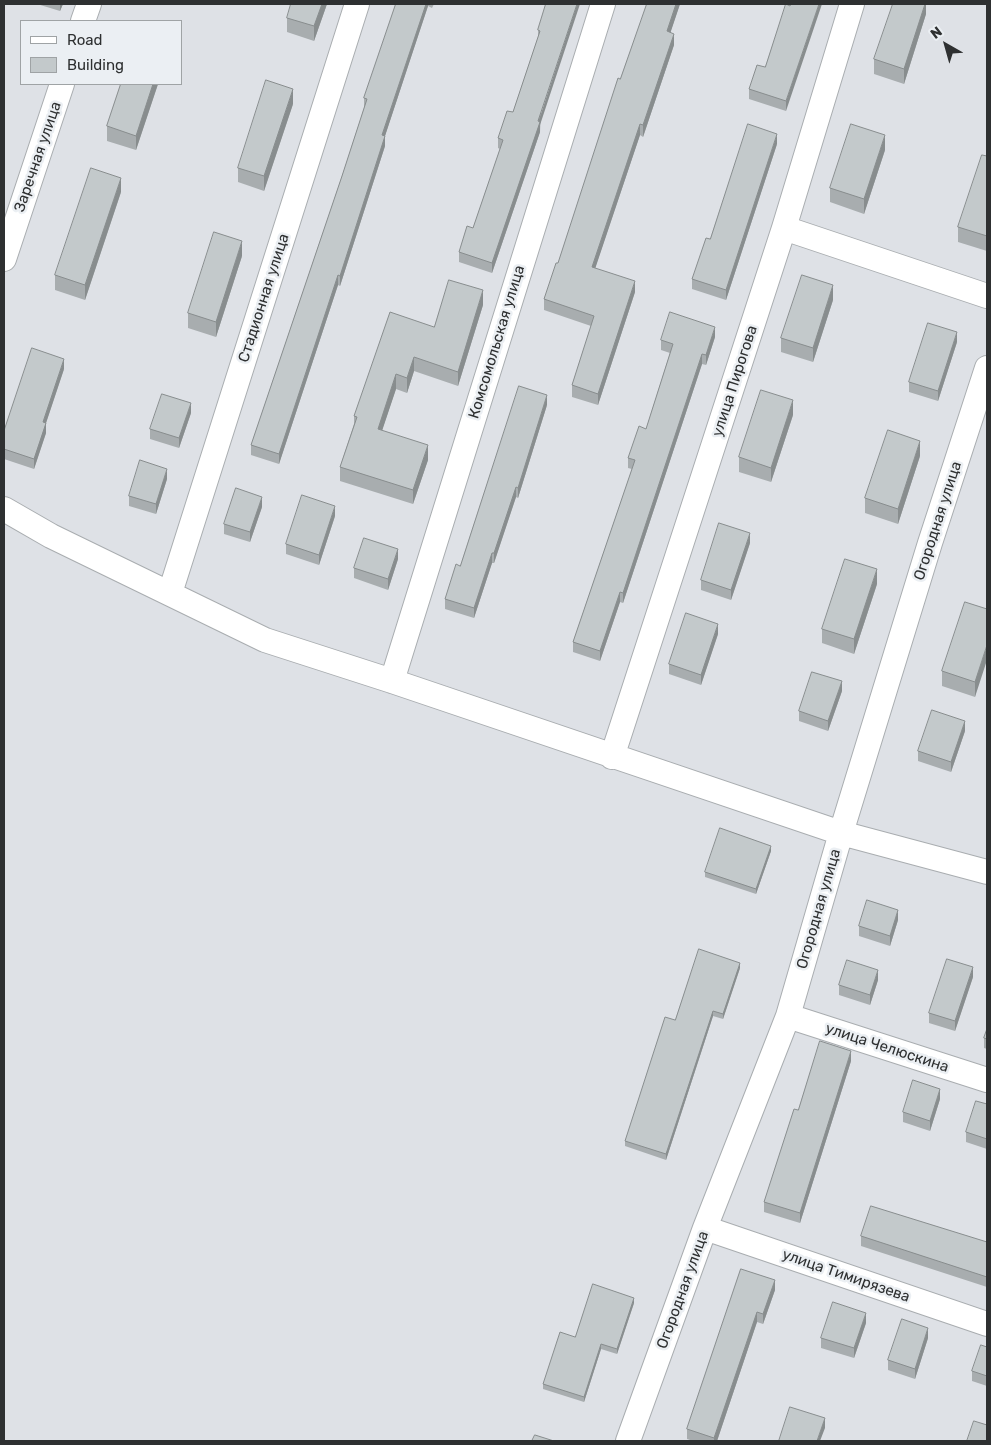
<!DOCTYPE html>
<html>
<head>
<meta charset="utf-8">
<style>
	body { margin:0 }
	#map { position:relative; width:991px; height:1445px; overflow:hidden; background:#dee1e6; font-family:Rubik,sans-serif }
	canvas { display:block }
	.frame { position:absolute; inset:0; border:5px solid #2e3031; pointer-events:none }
	.legend { position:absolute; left:20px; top:20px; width:162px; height:65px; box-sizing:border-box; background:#ebeff3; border:1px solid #9fa3a5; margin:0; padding:6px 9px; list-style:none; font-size:15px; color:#2e3031 }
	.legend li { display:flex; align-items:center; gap:10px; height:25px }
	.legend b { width:25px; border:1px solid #9fa3a5 }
	.north { position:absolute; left:921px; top:20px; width:50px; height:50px; -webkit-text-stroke:4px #ebeff3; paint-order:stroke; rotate:322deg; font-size:14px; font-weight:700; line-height:20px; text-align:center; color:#2e3031 }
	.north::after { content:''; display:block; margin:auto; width:18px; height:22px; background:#2e3031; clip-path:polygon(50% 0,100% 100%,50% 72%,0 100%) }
</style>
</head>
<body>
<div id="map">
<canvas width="991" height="1445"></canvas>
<div class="frame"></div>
<ul class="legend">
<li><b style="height:6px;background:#fff"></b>Road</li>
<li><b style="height:14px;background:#c3c9cb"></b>Building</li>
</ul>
<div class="north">N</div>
</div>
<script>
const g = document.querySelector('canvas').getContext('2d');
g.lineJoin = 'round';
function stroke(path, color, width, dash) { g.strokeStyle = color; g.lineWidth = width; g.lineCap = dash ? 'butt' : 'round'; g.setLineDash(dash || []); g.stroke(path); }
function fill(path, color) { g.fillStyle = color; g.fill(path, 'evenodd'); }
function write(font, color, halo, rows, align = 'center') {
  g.font = font + ' Rubik,sans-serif'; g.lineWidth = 5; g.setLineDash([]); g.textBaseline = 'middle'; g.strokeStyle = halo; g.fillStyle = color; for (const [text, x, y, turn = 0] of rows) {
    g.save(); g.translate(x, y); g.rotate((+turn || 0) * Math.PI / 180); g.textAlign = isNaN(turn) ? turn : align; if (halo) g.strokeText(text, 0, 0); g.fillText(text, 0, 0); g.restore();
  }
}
const minor = new Path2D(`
	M83,21L89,4
	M784,228L987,296
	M4,259L62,84
	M4,509L51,536L265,640L392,681L841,833L987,872
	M170,593L357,4
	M392,681L603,4
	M612,757L784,228L852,4
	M788,1016L987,1080
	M705,1228L987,1324
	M628,1441L705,1228L788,1016L841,833L930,543L987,368`);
stroke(minor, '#a9adb0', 26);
stroke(minor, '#fff', 24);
fill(new Path2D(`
	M37,4H63L60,11Z
	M327,4L314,41L287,32V18Z
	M396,4H434L432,8L428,6L408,66L385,136V146L340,286L338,285L279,464L251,455V445L342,176L364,108V98Z
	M546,4L540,132L492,273L459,262V252L473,228L500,149L498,148V138L513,112L538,37V30Z
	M647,4H680L670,33L674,45L643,137L640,135L595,268L635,292L598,405L572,397V385L591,326L544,310V299L558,263Z
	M926,4V14L904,84L874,74V59Z
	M790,6L786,111L749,99V89L765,67Z
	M121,84H158L136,150L107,141V126Z
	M293,104L264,191L238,182V168Z
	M777,144L726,300L692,289V279Z
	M885,150L864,214L830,202V188Z
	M987,156V251L958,242V227Z
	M121,192L85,300L55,290V275Z
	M242,256L216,337L188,328V313Z
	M833,300L813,362L781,352V338Z
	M483,305L458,386L414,371L407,393L396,389L382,430L428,460L413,504L340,481V467L354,424V416L434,327Z
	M715,337L706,365L702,364L623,603L620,602L600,661L573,652V642L632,469L628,468V458L646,429L670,353L661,350V340Z
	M957,342L938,401L909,392V382Z
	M64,369L46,423V433L34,469L4,459V431Z
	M547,405L518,498L516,497L494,563H492L474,618L445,609V599L460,566Z
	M191,413L179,448L150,439V429Z
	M793,415L771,482L739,472V457Z
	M920,456L898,524L865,513V498Z
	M167,479L156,514L129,506V496Z
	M262,507L250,542L224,534V524Z
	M335,516L319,565L286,554V544Z
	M750,543L731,600L701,590V580Z
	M398,559L388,590L354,578V568Z
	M877,584L854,654L822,643V629Z
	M987,609L975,697L942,686V671Z
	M718,634L701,685L669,674V664Z
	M842,691L828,731L799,721V711Z
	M965,731L951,772L918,761V751Z
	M771,851L756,894L705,877V872Z
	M898,920L890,946L859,936V926Z
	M740,968L723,1019L713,1016L666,1160L625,1146V1141L675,1020Z
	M973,977L955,1031L929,1023V1013Z
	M878,980L870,1005L839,995V985Z
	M987,1029V1049L984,1048V1038Z
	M851,1061L800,1223L764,1212V1202L798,1110Z
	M940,1099L930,1131L903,1122V1112Z
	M987,1104V1149L966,1142V1132Z
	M861,1236L987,1242V1287L861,1246Z
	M741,1269L775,1290L763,1324L757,1322L717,1441H693L687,1439V1429Z
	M634,1303L617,1354L601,1349L584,1402L543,1389V1384L575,1337Z
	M866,1323L854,1358L821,1348V1338Z
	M928,1338L915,1379L888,1370V1360Z
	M987,1347V1386L972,1381V1371Z`), '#a8adaf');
fill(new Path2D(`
	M60,4H63L60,11Z
	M322,4H327L314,41V26Z
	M426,4H428V6L382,145V135Z
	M577,4H580L540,125V132L492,273V263Z
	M676,4H680L667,43V31Z
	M819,4H822L786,111V101Z
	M925,4H926V14L904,84V69Z
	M674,34V45L643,137V125Z
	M153,84H158L136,150V136Z
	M293,89V104L264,191V176Z
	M640,124V135L592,278V267Z
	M777,134V144L726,300V290Z
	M885,135V150L864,214V199Z
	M385,136V146L340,286V276Z
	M121,178V192L85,300V285Z
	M242,241V256L216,337V322Z
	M338,275V285L279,464V454Z
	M635,281V292L598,405V394Z
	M833,285V300L813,362V348Z
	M483,290V305L458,386V372Z
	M715,327V337L706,365V355Z
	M957,332V342L938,401V391Z
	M702,354V364L623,603V593Z
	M414,357V371L407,393V378Z
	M64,359V369L46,423V433L34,469V459L43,422Z
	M396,374V389L378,443V429Z
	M547,395V405L518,498V488Z
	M793,400V415L771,482V468Z
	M191,403V413L179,448V438Z
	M920,441V456L898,524V509Z
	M428,445V460L413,504V490Z
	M167,469V479L156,514V504Z
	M516,487V497L494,563V553Z
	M262,497V507L250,542V532Z
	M335,506V516L319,565V555Z
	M750,533V543L731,600V590Z
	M398,549V559L388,590V579Z
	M492,553V563L474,618V608Z
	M877,569V584L854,654V639Z
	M620,592V602L600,661V651Z
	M718,624V634L701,685V675Z
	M987,645V660L975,697V682Z
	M842,681V691L828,731V721Z
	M965,721V731L951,772V762Z
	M771,846V851L756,894V889Z
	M898,910V920L890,946V936Z
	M740,963V968L723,1019V1014Z
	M973,967V977L955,1031V1021Z
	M878,970V980L870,1005V995Z
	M713,1011V1016L666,1160V1154Z
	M851,1051V1061L800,1223V1213Z
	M940,1089V1099L930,1131V1121Z
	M775,1280V1290L763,1324V1314Z
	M634,1298V1303L617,1354V1349Z
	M757,1312V1322L717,1441H714V1438Z
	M866,1313V1323L854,1358V1348Z
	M928,1328V1338L915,1379V1369Z
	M601,1344V1349L584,1402V1397Z
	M825,1418V1428L820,1441H817Z`), '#888d8e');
const building = new Path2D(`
	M291,4H322L314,26L287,18Z
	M396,4H426L382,135L385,136L340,276L338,275L279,454L251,445L342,176L367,99L364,98Z
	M546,4H577L538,121L540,122L492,263L459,252L467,226L473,228L503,140L498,138L507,111L513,112L540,31L538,30Z
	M647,4H676L667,31L674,34L643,125L640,124L592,267L635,281L598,394L572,385L594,316L544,299L556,263H558L618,78L620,79Z
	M786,4L790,6L791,4H819L786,101L749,89L757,65L765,67Z
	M893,4H925L904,69L874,59Z
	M266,80L293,89L264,176L238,168Z
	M121,84H153L136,136L107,126Z
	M748,124L777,134L726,290L692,279L706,238L710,239Z
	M851,124L885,135L864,199L830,188Z
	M982,155L987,156V236L958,227Z
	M91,168L121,178L85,285L55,275Z
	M214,232L242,241L216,322L188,313Z
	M802,275L833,285L813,348L781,338Z
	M449,280L483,290L458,372L414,357L407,378L396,374L378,429L428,445L413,490L340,467L357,417L354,416L390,312L434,327Z
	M670,312L715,327L706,355L702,354L623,593L620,592L600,651L573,642L635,460L628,458L639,426L646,429L673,344L661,340Z
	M928,323L957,332L938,391L909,382Z
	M32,348L64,359L43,422L46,423L34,459L4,449V431Z
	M519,386L547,395L518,488L516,487L494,553H492L474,608L445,599L456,564L460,566Z
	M761,390L793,400L771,468L739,457Z
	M162,394L191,403L179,438L150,429Z
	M888,430L920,441L898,509L865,498Z
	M140,460L167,469L156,504L129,496Z
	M236,488L262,497L250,532L224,524Z
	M302,495L335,506L319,555L286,544Z
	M719,523L750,533L731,590L701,580Z
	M364,538L398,549L388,579L354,568Z
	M845,559L877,569L854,639L822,629Z
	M965,602L987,609V645L975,682L942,671Z
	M686,613L718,624L701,675L669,664Z
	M812,672L842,681L828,721L799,711Z
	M932,710L965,721L951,762L918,751Z
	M720,828L771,846L756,889L705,872Z
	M867,900L898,910L890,936L859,926Z
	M699,949L740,963L723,1014L713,1011L666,1154L625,1141L665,1017L675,1020Z
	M947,959L973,967L955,1021L929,1013Z
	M847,960L878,970L870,995L839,985Z
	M987,1029V1039L984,1038Z
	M820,1041L851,1051L800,1213L764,1202L794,1109L798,1110Z
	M913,1080L940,1089L930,1121L903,1112Z
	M976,1101L987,1104V1139L966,1132Z
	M871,1206L987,1242V1277L861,1236Z
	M741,1269L775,1280L763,1314L757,1312L714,1438L687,1429Z
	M593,1284L634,1298L617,1349L601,1344L584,1397L543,1384L560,1332L575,1337Z
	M833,1302L866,1313L854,1348L821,1338Z
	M902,1319L928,1328L915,1369L888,1360Z
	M981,1345L987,1347V1376L972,1371Z
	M790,1407L825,1418L817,1441H779Z
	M974,1421L987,1425V1441H967Z
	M535,1435L554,1441H532Z`);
fill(building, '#c3c9cb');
stroke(building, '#888d8e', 1);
write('15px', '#2e3031', '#ebeff3', [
	["Заречная улица",38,157,-71],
	["Стадионная улица",264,298,-72],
	["Комсомольская улица",497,342,-73],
	["улица Пирогова",735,381,-72],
	["Огородная улица",938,521,-72],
	["Огородная улица",819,909,-74],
	["улица Челюскина",887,1048,18],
	["улица Тимирязева",846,1276,19],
	["Огородная улица",683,1290,-70]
]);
</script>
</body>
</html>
